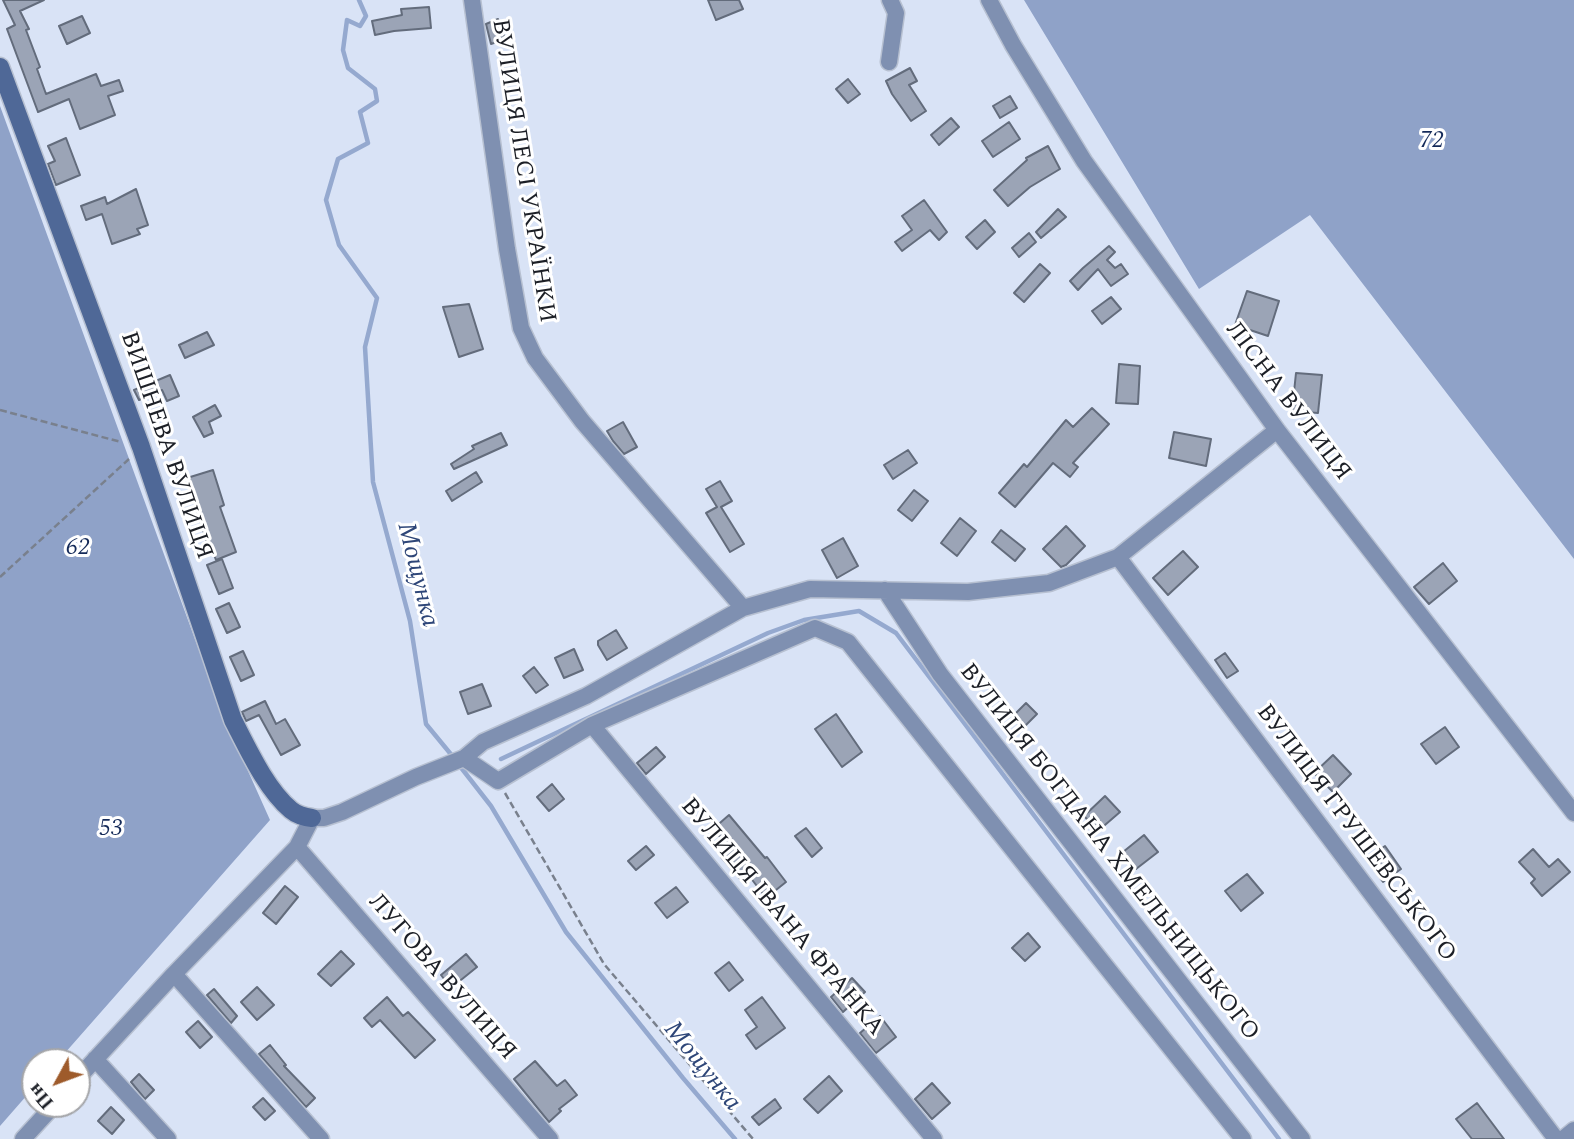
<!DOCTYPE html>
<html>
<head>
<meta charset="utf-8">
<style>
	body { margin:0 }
	#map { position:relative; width:1574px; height:1139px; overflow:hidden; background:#d9e3f6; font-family:Spectral,serif }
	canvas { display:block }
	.north { position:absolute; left:21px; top:1048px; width:70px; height:70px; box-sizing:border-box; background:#fff; border:2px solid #a4a5a8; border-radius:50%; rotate:229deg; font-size:19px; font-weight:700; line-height:28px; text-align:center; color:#1c1f26 }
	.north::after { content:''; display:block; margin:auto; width:24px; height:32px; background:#9e5b2b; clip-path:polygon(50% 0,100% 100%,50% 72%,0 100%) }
</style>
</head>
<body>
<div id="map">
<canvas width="1574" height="1139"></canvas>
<div class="north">Пн</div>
</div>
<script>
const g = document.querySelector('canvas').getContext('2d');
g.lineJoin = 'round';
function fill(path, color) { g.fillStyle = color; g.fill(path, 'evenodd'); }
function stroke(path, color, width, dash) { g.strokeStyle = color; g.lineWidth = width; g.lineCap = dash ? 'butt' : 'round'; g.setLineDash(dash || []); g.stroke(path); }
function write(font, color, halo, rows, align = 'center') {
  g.font = font + ' Spectral,serif'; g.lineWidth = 6; g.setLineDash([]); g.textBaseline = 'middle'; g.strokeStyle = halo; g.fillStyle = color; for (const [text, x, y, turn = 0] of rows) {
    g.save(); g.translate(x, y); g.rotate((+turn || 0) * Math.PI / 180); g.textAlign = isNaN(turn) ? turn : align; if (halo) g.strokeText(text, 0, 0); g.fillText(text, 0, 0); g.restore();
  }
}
fill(new Path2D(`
	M1024,0H1574V559L1310,215L1199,289Z
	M0,106L222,713L270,820L57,1062H35V1086L0,1126Z`), '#8fa2c8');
stroke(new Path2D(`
	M359,0L366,16L360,26L347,20L343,50L348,68L375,89L377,101L360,112L368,143L338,159L326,200L339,245L377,298L365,347L373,482L410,621L426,724L454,758
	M501,759L768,633L804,620L859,611L896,633L1279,1139
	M459,765L491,806L566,932L683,1078L735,1139`), '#95a9cf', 4.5);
const building = new Path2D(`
	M3,0H44L20,11L29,29L26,30L40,67L37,69L46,94L96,74L101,86L119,80L123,91L108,96L115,115L80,129L69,99L38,112L7,29L15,25Z
	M708,0H739L743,9L716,20Z
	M429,7L431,28L394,31L375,35L372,21L402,15L401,9Z
	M82,16L90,33L67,44L59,26Z
	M498,19L505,39L491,44L486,24Z
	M910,68L917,81L909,85L926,111L911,121L892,94L886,81Z
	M848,79L860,94L848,103L836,89Z
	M1010,96L1017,108L1000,118L993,106Z
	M951,118L959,127L939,145L931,135Z
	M1009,122L1020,139L993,157L982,141Z
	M66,138L80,175L56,185L48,164L55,161L48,146Z
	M1048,146L1060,169L1030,187L1008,206L994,190L1027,160L1026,158Z
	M136,189L148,225L137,229L140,234L112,244L102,214L86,220L81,206L105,197L107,204Z
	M924,200L947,232L939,240L930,230L902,251L895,242L912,230L902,216Z
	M1058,209L1066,217L1041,238L1036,232Z
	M985,220L995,232L977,249L966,237Z
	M1029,233L1036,242L1019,257L1012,248Z
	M1109,246L1115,252L1107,260L1115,268L1121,264L1128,274L1111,286L1098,269L1078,290L1070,281L1083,268Z
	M1040,264L1050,273L1024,302L1014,293Z
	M1247,291L1279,301L1268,336L1235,325Z
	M1111,297L1121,309L1102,324L1092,311Z
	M469,304L483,349L459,357L443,307Z
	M207,332L214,345L185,358L179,345Z
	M1119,364L1140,366L1138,404L1116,403Z
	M1296,373L1322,375L1318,413L1292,411Z
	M170,375L179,396L167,401L162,390L139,400L134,390Z
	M215,405L221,416L209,422L213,433L204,437L193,417Z
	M1092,408L1109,424L1073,463L1078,467L1070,477L1053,463L1015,507L999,493L1024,464L1027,467L1066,420L1073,427Z
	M623,422L637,447L624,454L613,441L607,431Z
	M1174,432L1211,439L1206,466L1169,458Z
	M501,433L507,445L454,469L451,464L474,449L472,446Z
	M908,450L917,463L893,479L884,465Z
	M213,470L224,505L220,507L236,552L216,560L208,539L206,540L187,478Z
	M476,472L482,482L452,501L446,491Z
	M720,481L732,501L721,507L744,544L730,552L706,513L717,507L706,489Z
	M914,490L928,501L912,521L898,510Z
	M960,518L976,531L957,556L941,543Z
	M1066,526L1085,546L1066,565L1061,567L1043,549Z
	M1001,530L1025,549L1015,561L992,542Z
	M843,538L858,566L837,578L822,550Z
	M1183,551L1198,567L1168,595L1153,578Z
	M222,559L233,588L219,594L207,565Z
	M1443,563L1457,581L1429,604L1414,587Z
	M229,603L240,627L227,633L216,609Z
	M616,630L627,648L607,660L598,645V641Z
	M574,649L583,670L564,678L555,658Z
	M243,651L254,675L241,681L230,657Z
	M1225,653L1238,671L1227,678L1215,660Z
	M534,667L548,685L536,693L523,676Z
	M482,684L491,706L468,714L460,692Z
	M265,701L276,724L285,719L300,745L281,755L259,715L246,721L242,712Z
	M1026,703L1037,714L1024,727L1013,716Z
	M836,714L862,752L842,767L815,729Z
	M1445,727L1459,747L1436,764L1421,744Z
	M656,747L665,757L646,774L637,763Z
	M1333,755L1351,774L1333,792L1314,773Z
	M552,784L564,799L549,811L537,797Z
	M1105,796L1120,812L1098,831L1084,816Z
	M729,815L765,858L767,857L786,882L766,898L750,877L744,883L721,857L731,849L713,829Z
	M806,828L822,848L812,857L795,836Z
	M1144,835L1158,852L1136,869L1123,852Z
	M646,846L654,855L636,870L628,861Z
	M1385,846L1401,869L1383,882L1366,859Z
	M1533,849L1549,867L1558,859L1570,872L1542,896L1531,883L1535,879L1519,862Z
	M1247,874L1263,893L1241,911L1225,891Z
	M285,886L298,897L276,924L263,913Z
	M676,887L688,902L667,918L655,903Z
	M1028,933L1040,947L1025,961L1012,948Z
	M341,951L354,964L331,986L318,974Z
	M466,954L477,967L451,988L441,975Z
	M729,962L743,980L729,991L715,973Z
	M852,978L865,992L843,1012L831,997Z
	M257,987L274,1005L257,1020L241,1002Z
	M214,989L237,1016L231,1023L207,995Z
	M387,997L403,1016L408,1012L435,1040L415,1058L380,1020L372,1027L364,1018Z
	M762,997L785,1028L756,1049L746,1035L757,1027L745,1010Z
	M880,1016L896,1037L876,1053L860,1033Z
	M198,1021L212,1037L200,1048L186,1032Z
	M270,1045L286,1065L284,1066L315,1098L306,1107L259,1054Z
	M535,1061L557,1086L565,1080L577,1095L559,1109L561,1111L549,1122L514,1079Z
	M139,1074L154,1090L145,1099L131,1082Z
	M829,1076L842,1091L818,1113L804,1099Z
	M932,1083L950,1103L932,1119L915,1099Z
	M263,1098L275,1111L265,1120L253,1107Z
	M775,1099L781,1108L759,1125L752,1117Z
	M1477,1103L1504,1139H1472L1456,1119Z
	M111,1107L124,1120L112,1134L98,1121Z`);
fill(building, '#9ba4b6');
stroke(building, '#636c7c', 2);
const street = new Path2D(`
	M472,0L507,249L521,328L535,358L582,421L743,608
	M989,0L1013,45L1084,161L1277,430L1574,813
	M889,62L896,13L890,0
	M1118,557L1556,1139
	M885,590L940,674L1302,1139
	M592,725L934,1139
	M464,758L498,781L592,725L815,628L848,642L1243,1139
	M297,847L550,1139
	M174,974L321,1139
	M95,1059L168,1139
	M77,1079L174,974L297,847L312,818H324L342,812L416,777L464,758L483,742L586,696L743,608L810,589L968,592L1049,583L1118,557L1277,430
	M23,1139L55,1104
	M1563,1139L1574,1130`);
const secondary = new Path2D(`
	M0,67L141,447L233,720C248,749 266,789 291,810C297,815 304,817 312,818`);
stroke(street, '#b7c0d1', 19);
stroke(secondary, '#b7c0d1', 21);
stroke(new Path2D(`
	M0,410L121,442
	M0,577L129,459
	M505,793L604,964L753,1139`), '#79808d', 2.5, [7, 3.5]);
stroke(street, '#7f90b1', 16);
stroke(secondary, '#4f6897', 18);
write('italic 24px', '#142a59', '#fff', [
	["72",1432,142],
	["62",78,549],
	["53",111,830]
]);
write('24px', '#1c1f26', '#fff', [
	["ВУЛИЦЯ ЛЕСІ УКРАЇНКИ",522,171,81],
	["ЛІСНА ВУЛИЦЯ",1287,402,53],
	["ВИШНЕВА ВУЛИЦЯ",165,446,71],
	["ВУЛИЦЯ ГРУШЕВСЬКОГО",1355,834,53],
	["ВУЛИЦЯ БОГДАНА ХМЕЛЬНИЦЬКОГО",1108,853,52],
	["ВУЛИЦЯ ІВАНА ФРАНКА",781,918,50],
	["ЛУГОВА ВУЛИЦЯ",441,978,49]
]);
write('italic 26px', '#2e4678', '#fff', [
	["Мощунка",416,575,76],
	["Мощунка",701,1067,51]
]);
</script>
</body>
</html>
